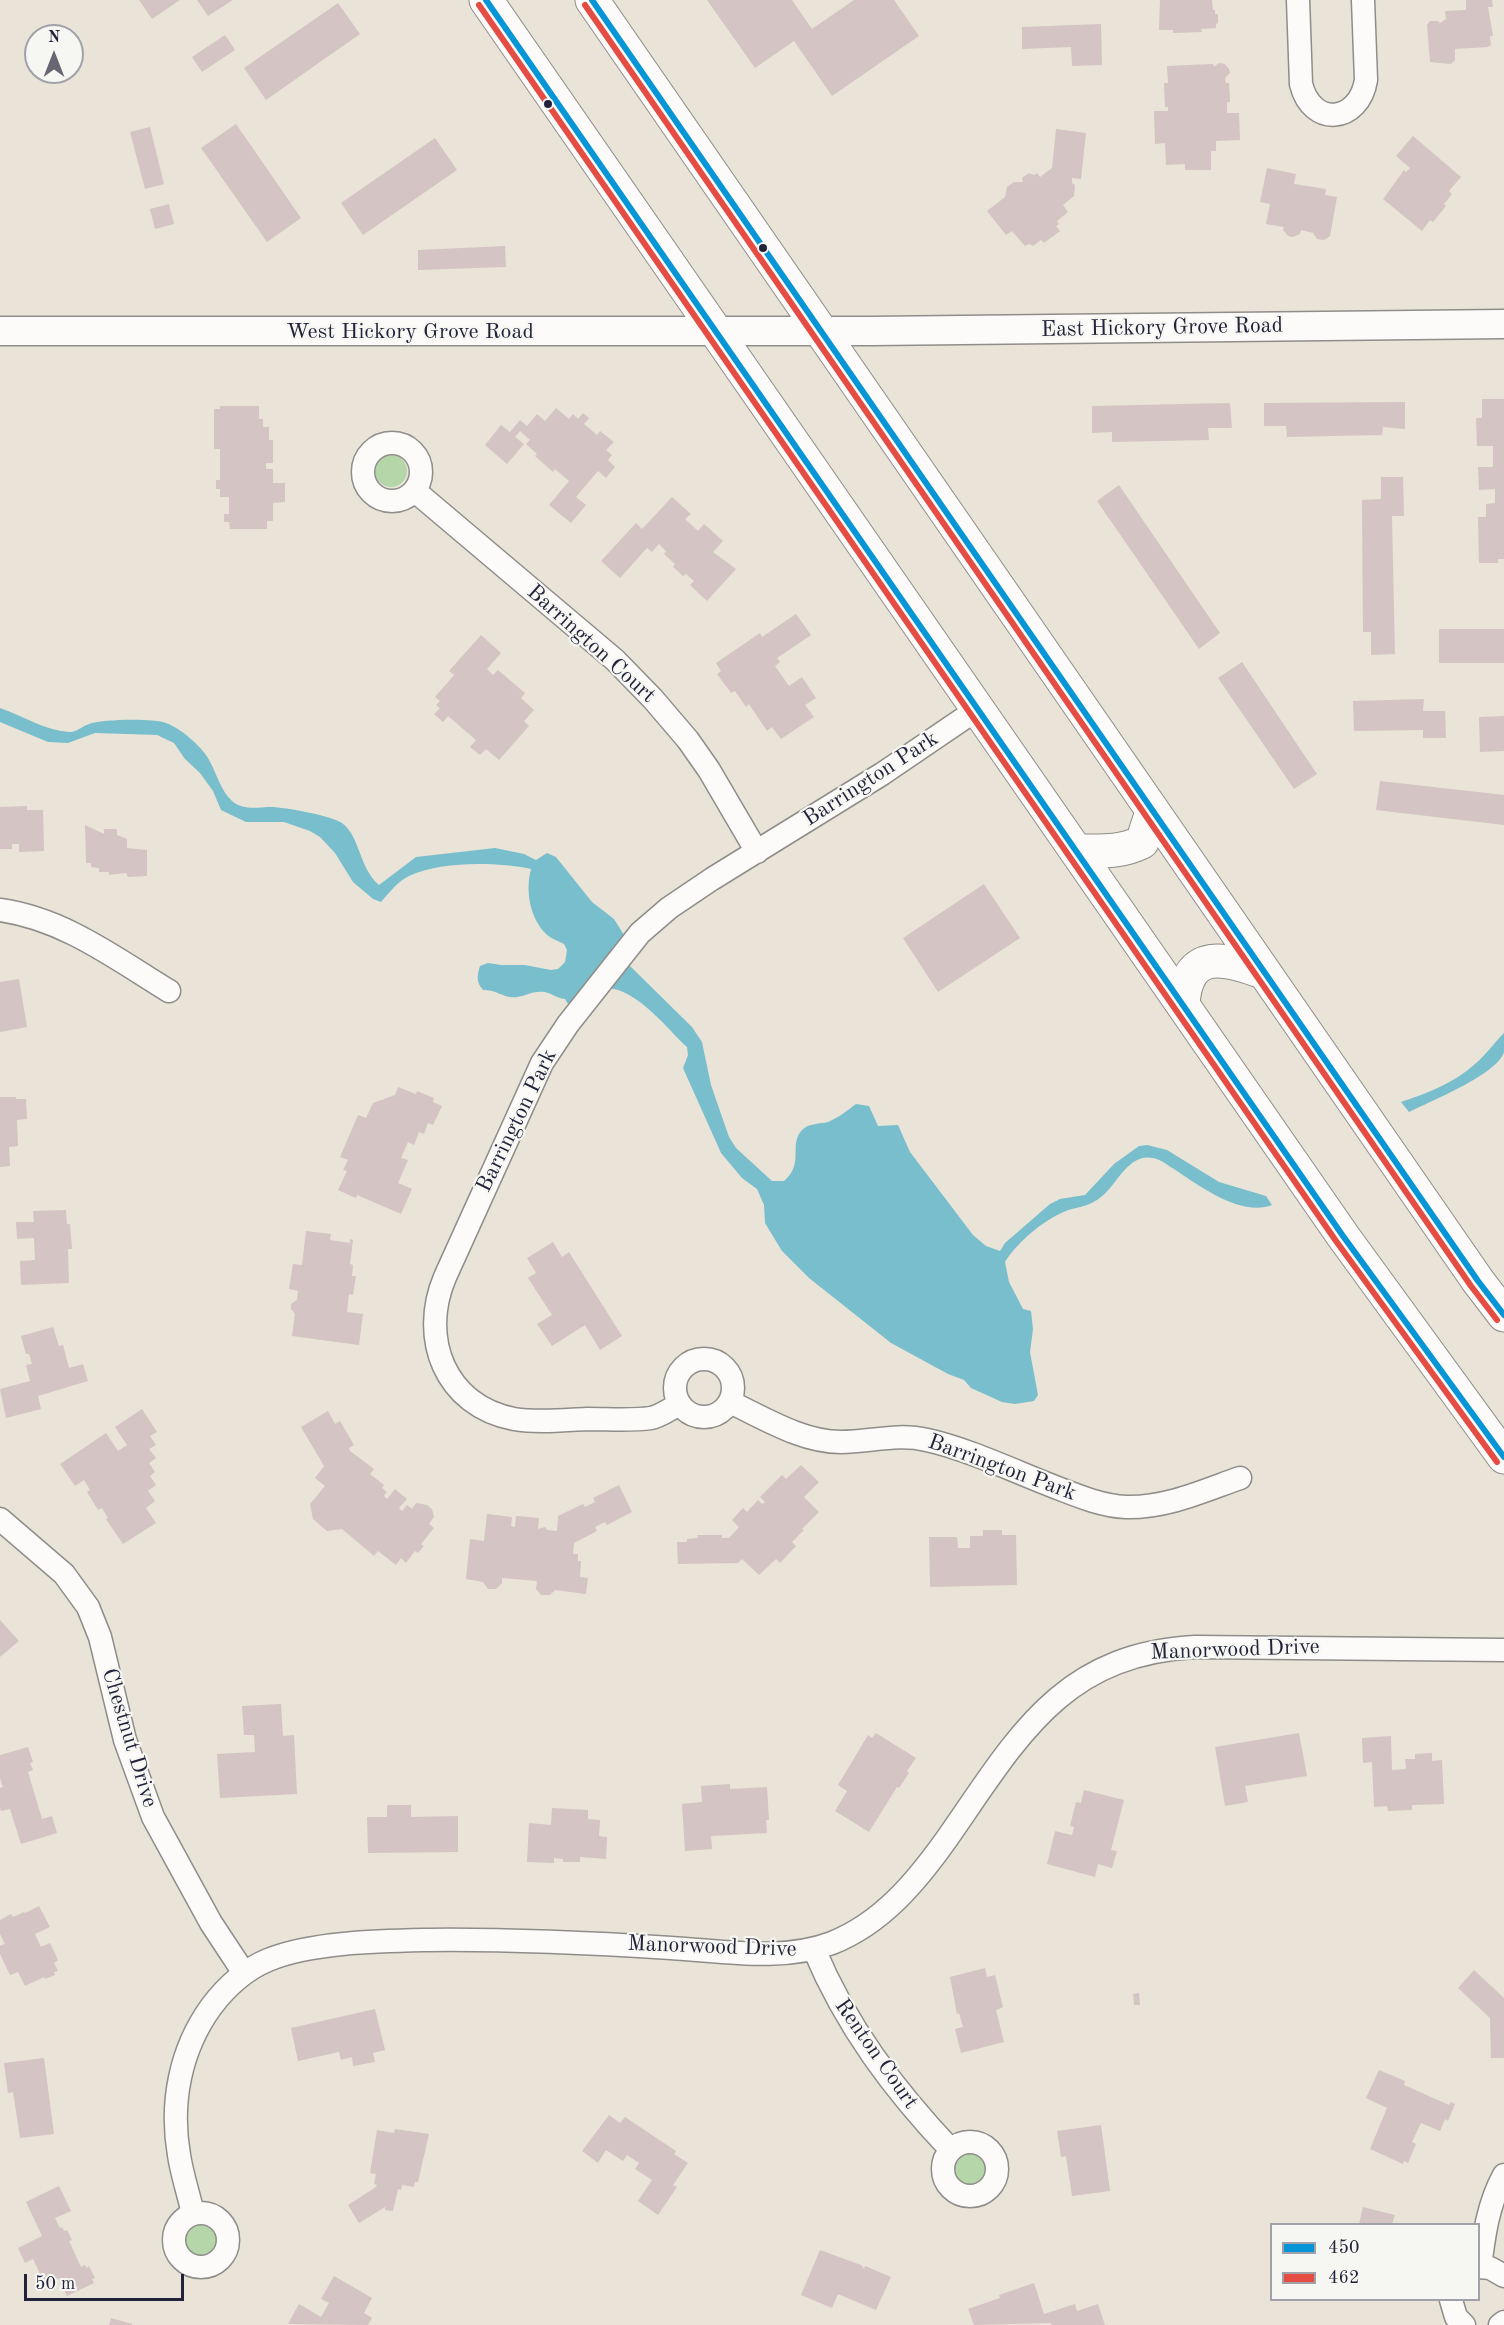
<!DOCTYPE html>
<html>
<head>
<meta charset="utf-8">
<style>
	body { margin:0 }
	#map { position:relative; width:1504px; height:2325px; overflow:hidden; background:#e9e4d7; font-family:"Old Standard TT",serif }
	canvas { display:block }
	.legend { position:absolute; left:1270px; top:2223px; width:210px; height:78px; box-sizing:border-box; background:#f6f6f2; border:2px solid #a1a1a9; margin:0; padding:8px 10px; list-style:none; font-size:18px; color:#22223b }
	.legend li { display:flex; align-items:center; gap:12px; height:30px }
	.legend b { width:30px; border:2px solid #a1a1a9 }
	.north { position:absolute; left:24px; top:24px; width:60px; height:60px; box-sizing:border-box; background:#f6f6f2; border:2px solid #a1a1a9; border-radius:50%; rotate:0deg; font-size:16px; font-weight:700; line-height:24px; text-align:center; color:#22223b }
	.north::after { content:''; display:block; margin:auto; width:21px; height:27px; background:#686672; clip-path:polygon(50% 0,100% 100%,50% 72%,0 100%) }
	.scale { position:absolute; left:24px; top:2274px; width:160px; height:27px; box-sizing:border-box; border:3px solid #22223b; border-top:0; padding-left:8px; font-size:18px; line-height:21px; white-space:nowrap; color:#22223b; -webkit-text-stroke:4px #f6f6f2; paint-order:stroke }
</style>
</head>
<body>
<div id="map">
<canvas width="1504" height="2325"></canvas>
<ul class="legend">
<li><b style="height:8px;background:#0696d7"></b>450</li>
<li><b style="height:8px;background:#e54c44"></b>462</li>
</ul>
<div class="north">N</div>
<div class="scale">50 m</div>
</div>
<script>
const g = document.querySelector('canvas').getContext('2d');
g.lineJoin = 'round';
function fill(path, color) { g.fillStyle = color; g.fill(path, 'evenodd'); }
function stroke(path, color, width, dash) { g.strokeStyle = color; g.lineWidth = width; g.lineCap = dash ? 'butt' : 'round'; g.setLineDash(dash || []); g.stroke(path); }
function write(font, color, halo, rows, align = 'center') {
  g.font = font + ' "Old Standard TT",serif'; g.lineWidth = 4.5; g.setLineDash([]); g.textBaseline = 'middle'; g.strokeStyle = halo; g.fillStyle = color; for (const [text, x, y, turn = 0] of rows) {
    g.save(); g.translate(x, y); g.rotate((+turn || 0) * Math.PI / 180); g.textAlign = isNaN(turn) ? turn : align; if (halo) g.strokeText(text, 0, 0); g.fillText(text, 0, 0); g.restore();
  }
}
fill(new Path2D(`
	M375 471a16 16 0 1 1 32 0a16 16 0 1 1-32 0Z
	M955 2169a16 16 0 1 1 32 0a16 16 0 1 1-32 0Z
	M186 2241a16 16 0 1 1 32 0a16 16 0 1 1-32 0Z`), '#b4d6a9');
fill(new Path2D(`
	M0,708C23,716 44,730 69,732C76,733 82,726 89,724C101,719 154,718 166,723C180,728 200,745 208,758C216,771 220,790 232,801C244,811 258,807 271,807C285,807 332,816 342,823C360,836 359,868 379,885L416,857L495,848L524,854L536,860L547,853L556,857L592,902L614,919L624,935L629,965L692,1027L702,1042L711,1085L729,1137L736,1148L772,1181H784C805,1163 788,1145 802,1130C809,1123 820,1124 828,1122C838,1118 848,1110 856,1104L869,1106L878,1126L898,1125L910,1152L973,1235L986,1246L1000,1251L1005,1243L1050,1204L1060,1199L1085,1195L1114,1164L1139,1146L1147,1145L1167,1150L1219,1182L1266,1196L1272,1205C1242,1217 1201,1187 1177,1171C1170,1167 1161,1159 1153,1158C1128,1153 1117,1185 1101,1197C1091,1205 1084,1206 1072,1209C1049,1215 1017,1242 1005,1262L1009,1282L1023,1309L1031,1311L1033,1329L1030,1352L1038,1395L1034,1401L1015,1404L1002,1402L971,1388L964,1380L948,1374L891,1343L809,1278L782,1251L765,1223L764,1205L757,1189L742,1178L721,1153L683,1068L688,1055L687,1047C667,1029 629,978 597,990C587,994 579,1001 568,1004L565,999C554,998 549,990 538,992C529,992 520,999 510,997C499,995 496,990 483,990C476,982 477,976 480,966L488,963L501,965H525L551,970L558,969L565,962L567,950L564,944C559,941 552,939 547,935C530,919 525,891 531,869C496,862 441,861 409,876C398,881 389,893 381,902L373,899L353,882L335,853L320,837L310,831L284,822H246L221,810L213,791L200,773L185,759L174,743L157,735L95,733L68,743L48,742L0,722Z
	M1504,1033C1504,1039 1504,1047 1504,1052C1498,1074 1429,1102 1409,1112L1401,1102C1428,1093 1454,1083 1475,1064C1486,1055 1494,1043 1504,1033Z`), '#79becd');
fill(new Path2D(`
	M139,0H180L152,19Z
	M197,0H233L208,16Z
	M707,0H792L812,29L854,0H894L919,36L832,96L794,41L755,68Z
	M1160,0H1212L1213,10H1215V14H1218V23L1216,24V28L1201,29L1202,32L1173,33V30H1159Z
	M1466,0H1492L1493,7H1488L1493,36H1490L1491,45L1488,47L1455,49V60L1451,64L1430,62L1427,25L1430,21H1438L1440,23L1446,19L1445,11L1466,10Z
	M338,3L360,34L266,100L244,68Z
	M1101,24L1102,65L1072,66L1071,47L1022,49V27Z
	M225,35L235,50L202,72L192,57Z
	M1219,63L1225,64L1229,69L1230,73L1225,78L1226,83H1229L1230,102H1227V113H1239L1240,140L1216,141V151H1211V170H1185V164L1166,165L1165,143L1155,144L1154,111H1168V107H1165L1164,83H1168L1167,66L1213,64L1214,67Z
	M236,124L301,218L267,242L201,148Z
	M150,127L164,184L145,189L130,132Z
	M1056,129L1086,133L1081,179L1072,178V183L1075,185L1074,196L1063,205L1068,212L1057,221L1059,224L1056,226L1060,231L1044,243L1041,240L1033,246L1029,244L1025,246L1012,231L1006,235L987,211L1005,197L1007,187L1014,182H1023L1022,178L1029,173L1034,175L1037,173L1040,177L1052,168Z
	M1413,136L1461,177L1449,191L1452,194L1444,204L1446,206L1433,222L1430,220L1422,231L1383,199L1404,170L1406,172L1410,168L1396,156Z
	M435,138L457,170L363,235L341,203Z
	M1267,168L1296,174L1294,184L1326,189L1325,195L1337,197L1330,236L1324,240L1317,239L1313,233L1301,230L1300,234L1293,237L1288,236L1283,230L1284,227L1266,224L1270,204L1260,202Z
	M169,204L174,224L155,229L150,209Z
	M505,246L506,267L418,270V250Z
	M1482,399H1504V559H1498V563H1479L1478,517H1486V504L1495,503V489L1479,490L1478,467H1493V446H1477L1476,418H1482Z
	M1405,402V429L1383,427L1382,435L1287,437L1286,426H1264V403Z
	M1230,403L1232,428H1208L1209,440L1112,442V432L1092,433V406Z
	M220,406H259V419H263V427H269V440H273V463H266V469H273V483H285V502L273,503V521H267V529H230L229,522H224V514H229V497H220V489H216V480H220V449H214V409H220Z
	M556,408L569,419L573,414L578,419L583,413L589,418L584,424L597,435L600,431L614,442L606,450L612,455L608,460L615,467L606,478L598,471L576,497L586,505L571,523L549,505L569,481L555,469L553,472L535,456L537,454L526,444L530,440L520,431L515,437L524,444L507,464L485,445L501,425L510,432L520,420L527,426L537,414L545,421Z
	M1381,477H1403L1404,516H1392L1395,654L1371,655V632H1363L1362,500L1381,499Z
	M1119,485L1220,633L1199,649L1097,501Z
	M672,497L691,514L685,519L698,531L704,524L723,541L713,552L736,569L707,601L690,585L694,581L686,574L683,576L673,567L675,564L664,554L666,551L659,544L652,552L647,548L620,578L601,561L636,523L642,529Z
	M796,614L811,635L777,658L780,662L775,666L789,686L802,677L816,698L805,705L814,717L781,739L772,727L767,731L749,704L746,707L735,691L731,693L717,674L721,671L716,663L760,633L762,637Z
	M1439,629H1504V663H1439Z
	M481,635L501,653L487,669L493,675L498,670L525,693L521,698L534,710L524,721L529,726L499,760L486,749L480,755L470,747L476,740L448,716L443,722L434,714L440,708L436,705L440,701L435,697L454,675L449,671Z
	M1242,662L1317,774L1294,789L1218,678Z
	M1424,699L1423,711H1445L1446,738H1423V730L1354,731L1353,701Z
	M1504,716V751L1480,752L1479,717Z
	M1380,781L1504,795V825L1376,810Z
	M27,806V810H43L44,851L19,852V844H12V849H0V807Z
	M85,825L104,834V829H117V835L127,839V848L147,850V876L128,877L126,873L109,875V872H99V868L91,867V863H86Z
	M984,884L1020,938L938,992L903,938Z
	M19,979L27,1027L0,1032V982Z
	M398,1087L416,1094L417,1091L434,1098L433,1102L442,1106L433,1125L428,1123L424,1134L419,1132L414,1145L408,1142L401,1158L408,1160L398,1183L412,1189L401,1214L357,1195L356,1198L338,1190L347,1171L343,1170L348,1160L340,1157L358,1115L366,1118L373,1103L395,1095Z
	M0,1097H16V1099H26L27,1119L17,1120L18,1146L9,1147L10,1166L0,1167Z
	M66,1210L67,1224H70L72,1249H68L69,1283L21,1285L20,1261L35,1260L34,1238L17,1239L16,1222H34L33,1211Z
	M306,1231L331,1234L330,1240L350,1243V1239L353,1240L350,1264L353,1265L352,1276H356L353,1295L349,1294L347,1312L363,1314L359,1345L292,1336L295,1314L291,1309V1304L297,1300L298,1291L289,1289L293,1264L302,1265Z
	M553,1242L562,1257L569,1252L622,1336L600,1350L585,1325L552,1346L537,1324L552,1315L528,1278L536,1273L527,1258Z
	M53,1327L59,1346L63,1345L69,1368L83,1364L88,1381L38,1396L41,1409L6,1418L0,1389L30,1381L26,1365L32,1364L29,1354H26L21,1336Z
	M142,1409L157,1432L150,1436L156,1445L149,1449L156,1458L149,1463L155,1472L150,1476L156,1485L148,1491L155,1501L146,1508L156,1523L123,1544L106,1519L108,1518L102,1508L98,1510L87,1492L90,1490L84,1480L75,1486L60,1464L106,1433L118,1451L127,1445L115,1427Z
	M328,1411L335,1424L340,1421L354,1445L349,1448L350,1451L374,1469L370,1474L384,1485L382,1488L387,1492L384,1496L387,1499L395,1489L407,1499L399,1508L402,1511L407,1505L412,1509L416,1503L427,1505L432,1509L434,1517L429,1524L434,1528L421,1544L424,1546L418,1553L415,1551L406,1563L401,1558L396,1565L378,1551L374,1556L342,1529L327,1531L313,1519L310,1504L325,1486L315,1478L324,1466L301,1427Z
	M801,1465L819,1482L804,1497L819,1512L802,1529L804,1530L792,1542L796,1546L780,1563L776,1559L759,1575L742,1559L738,1563L678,1564L677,1542H687V1539L698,1538L697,1535H722V1538H729L739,1527L732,1520L743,1508L747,1512L758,1500L762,1504L765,1502L760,1497L782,1475L786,1479Z
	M619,1485L632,1512L607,1525L605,1522L595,1527L597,1531L574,1543L573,1554H578V1561H581L580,1577L588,1578L586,1594L555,1590L550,1595H541L536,1589L537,1581L502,1578V1583L496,1589H488L483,1582L466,1579L470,1539L484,1541L487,1514L512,1517L511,1526L515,1527L516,1516L539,1518L538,1529L545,1527L547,1530L557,1531L558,1516L583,1504L585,1507L595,1502L593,1498Z
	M983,1530H1002V1535H1016L1017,1585L930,1587L929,1537H957L958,1548H970V1536H983Z
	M0,1620L19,1641L0,1657Z
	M281,1704L283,1736L294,1735L297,1794L220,1798L217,1754L255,1752L254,1735H244L242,1706Z
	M876,1733L916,1758L907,1771L909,1773L899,1788L897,1787L869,1832L835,1811L847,1791L838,1785L868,1735L872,1738Z
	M1299,1733L1307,1776L1245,1786L1248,1802L1225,1806L1215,1747Z
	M1391,1736L1392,1770L1406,1769L1405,1759H1415V1754L1432,1753V1761L1442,1760L1444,1804L1412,1805V1810L1388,1811L1387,1806L1374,1807L1372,1762L1363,1763L1362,1738Z
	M28,1747L33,1762L30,1763L33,1770L28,1772L42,1819L52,1816L57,1833L21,1844L10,1809L1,1811L0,1808V1788L3,1787L0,1778V1755Z
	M730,1784V1789L767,1787L769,1820H766L767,1833L711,1836L712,1849L685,1851L682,1804L702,1802L701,1786Z
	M1084,1790L1124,1800L1111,1850L1117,1851L1112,1868L1098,1864L1095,1877L1047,1864L1055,1831L1072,1835L1074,1827L1070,1826L1076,1802L1081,1803Z
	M387,1805H411V1817L458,1816V1852L368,1853L367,1817H387Z
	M552,1808L588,1810V1819L600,1820L599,1836L607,1837L606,1859L580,1857V1862H563V1859L554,1858V1863L527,1862L529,1823L551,1825Z
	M39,1906L50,1927L35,1934L41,1947L50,1943L58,1960L54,1963L58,1971L54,1972L55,1975L45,1979L44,1977L25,1986L18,1972L10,1975L0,1954V1946L5,1944L0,1934V1920L11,1914L13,1917L24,1912L25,1913Z
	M985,1968L987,1977L995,1975L1003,2007L996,2010L1004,2042L961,2053L955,2029L963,2027L959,2013L957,2014L950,1977Z
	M1474,1970L1504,1998V2058H1491L1490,2018L1458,1988Z
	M1139,1993L1140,2005H1134L1133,1994Z
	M375,2009L385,2050L373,2053L375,2062L353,2066L352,2057L341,2060L339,2052L298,2061L291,2028Z
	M44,2058L54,2134L20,2138L13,2092L8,2093L4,2063Z
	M1379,2070L1405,2081L1404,2085L1449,2105L1451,2102L1455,2104L1448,2121L1445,2119L1440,2131L1421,2123L1412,2142L1416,2144L1408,2163L1404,2161L1403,2164L1370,2149L1387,2108L1366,2098Z
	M609,2115L620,2123L625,2117L676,2151L674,2154L688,2163L673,2185L677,2187L658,2215L638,2201L652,2180L635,2169L639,2163L627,2155L623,2161L606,2150L598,2163L582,2151Z
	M1101,2125L1110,2191L1072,2196L1066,2156L1061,2157L1057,2131Z
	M395,2129L429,2134L418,2182H415L414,2187L402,2185L401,2190L398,2189L393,2211L385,2210V2207L359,2223L348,2205L376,2187L377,2185L374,2184L376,2174L370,2173L377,2130L394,2133Z
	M59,2186L71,2211L55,2218L60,2228L62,2227L64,2231L67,2230L72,2240L69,2241L81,2267L85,2265L87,2268L89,2266L95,2278L92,2279L94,2283L67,2296L58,2278L45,2284L33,2259L25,2263L18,2248L42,2236L26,2202Z
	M1363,2207L1395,2215L1392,2224H1359Z
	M820,2250L861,2265L864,2269L865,2266L891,2277L876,2310L838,2294L832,2308L801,2295Z
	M334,2276L372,2298L364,2313L372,2318L368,2325L288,2324L299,2304L321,2317L329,2303L321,2299Z
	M1034,2283L1044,2314L1075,2304L1077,2311L1098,2304L1105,2325H1052L1051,2323L974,2325L968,2309L1000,2298L999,2295Z
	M111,2318L132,2324V2325H109Z`), '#d4c4c3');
const minor = new Path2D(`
	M1298,0L1301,84C1312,128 1359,123 1366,80L1363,0
	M363 472a29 29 0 1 1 58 0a29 29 0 1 1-58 0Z
	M415,491L615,660L653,699L688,740L709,770L757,852
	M0,910C64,919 115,958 169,991
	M675 1388a29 29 0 1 1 58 0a29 29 0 1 1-58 0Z
	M730,1402C764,1418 802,1442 841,1442C870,1442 897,1433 927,1440C968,1449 1016,1472 1055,1487C1078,1496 1102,1506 1126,1507C1166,1508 1203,1491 1240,1478
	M680,1404C671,1408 661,1416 651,1418C631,1421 608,1419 587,1419C564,1420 538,1423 514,1419C445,1406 419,1338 445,1277L542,1063L568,1024L640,933L669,908L712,879L882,774L979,708
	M0,1519L64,1574L88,1607L100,1637L125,1740L153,1817L211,1923L244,1973
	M814,1949C846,2026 894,2090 951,2150
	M943 2169a27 27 0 1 1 54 0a27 27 0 1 1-54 0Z
	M174 2240a27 27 0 1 1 54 0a27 27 0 1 1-54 0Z
	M193,2214C189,2195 182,2175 179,2155C170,2103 180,2050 211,2007C226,1987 244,1970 268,1960C311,1942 381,1941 428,1940C510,1939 590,1943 671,1948C724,1951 782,1962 832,1943C882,1923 916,1882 946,1840C1016,1740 1060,1654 1195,1647L1504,1650
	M1478,2267L1490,2268L1504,2276
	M1480,2267C1484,2235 1488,2204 1504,2175
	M1451,2300L1456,2317L1464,2325
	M1500,2325L1504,2322`);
const tertiary = new Path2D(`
	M0,331H872L1504,324`);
const primary = new Path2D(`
	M486,0L1343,1236L1504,1457
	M592,0L1478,1281L1504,1315
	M1077,851C1101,851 1120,853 1142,842L1152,812
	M1183,1004C1187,947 1226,958 1265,973`);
stroke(minor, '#8f8d8a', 25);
stroke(tertiary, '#8f8d8a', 31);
stroke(primary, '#8f8d8a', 35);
stroke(minor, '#fcfbf9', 22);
stroke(tertiary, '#fcfbf9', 28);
stroke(primary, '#fcfbf9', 33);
stroke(new Path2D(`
	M486,0L1343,1236L1504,1457
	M592,0L1478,1281L1504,1315`), '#0696d7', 6);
stroke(new Path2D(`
	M479,5L1336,1241L1497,1462
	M585,5L1471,1286L1497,1320`), '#e54c44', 6);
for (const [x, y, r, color] of [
	[548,104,5,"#22223b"],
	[763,248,5,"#22223b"]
]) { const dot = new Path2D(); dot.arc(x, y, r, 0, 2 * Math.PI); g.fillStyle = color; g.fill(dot); stroke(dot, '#f6f6f2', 2); }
write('22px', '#22223b', '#f6f6f2', [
	["East Hickory Grove Road",1162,328,-1],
	["West Hickory Grove Road",410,332],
	["Barrington Court",591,644,42],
	["Barrington Park",871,779,-33],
	["Barrington Park",517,1121,-64],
	["Barrington Park",1002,1468,20],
	["Manorwood Drive",1235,1650,-2],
	["Chestnut Drive",129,1738,73],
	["Manorwood Drive",712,1947,2],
	["Renton Court",876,2054,55]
]);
</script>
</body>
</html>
